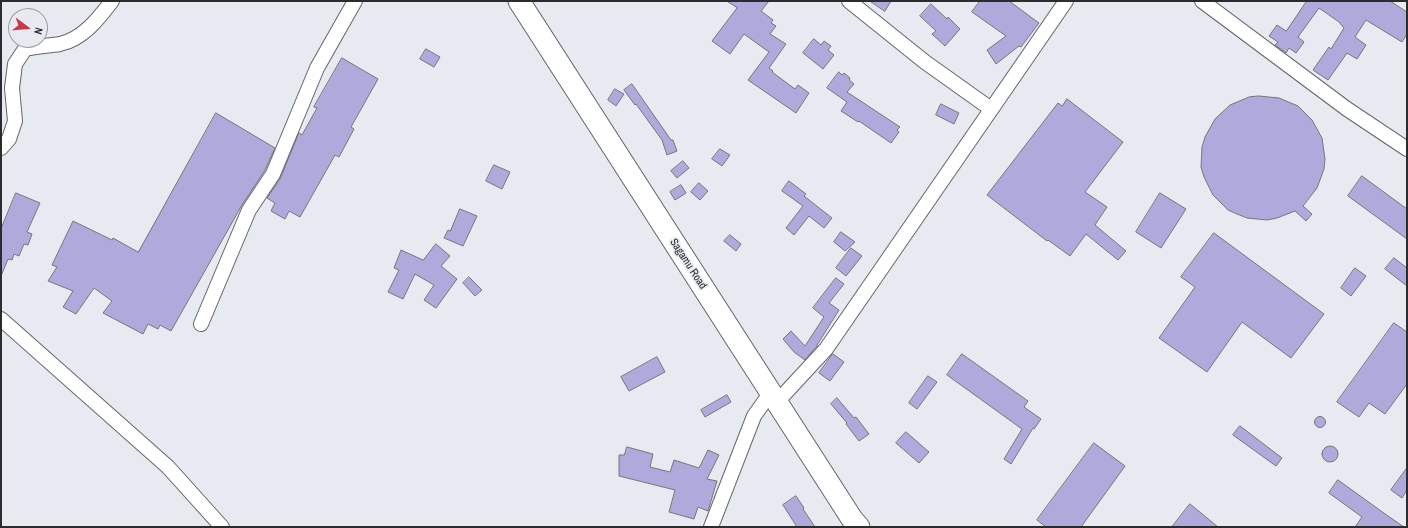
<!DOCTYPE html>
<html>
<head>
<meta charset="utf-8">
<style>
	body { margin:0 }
	#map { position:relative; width:1408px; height:528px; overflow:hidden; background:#e7eaf1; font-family:"Archivo Narrow",sans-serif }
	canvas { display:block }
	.frame { position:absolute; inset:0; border:2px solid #2b2c2e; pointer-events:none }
	.north { position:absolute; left:8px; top:8px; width:40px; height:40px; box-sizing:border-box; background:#e7eaf1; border:1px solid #9c9ea3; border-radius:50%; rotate:106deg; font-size:11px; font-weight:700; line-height:16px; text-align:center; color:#2b2c2e }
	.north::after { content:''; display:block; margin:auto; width:14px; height:18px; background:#c93a45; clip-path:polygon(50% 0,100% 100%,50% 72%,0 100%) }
</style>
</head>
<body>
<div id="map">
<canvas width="1408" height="528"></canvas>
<div class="frame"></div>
<div class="north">N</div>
</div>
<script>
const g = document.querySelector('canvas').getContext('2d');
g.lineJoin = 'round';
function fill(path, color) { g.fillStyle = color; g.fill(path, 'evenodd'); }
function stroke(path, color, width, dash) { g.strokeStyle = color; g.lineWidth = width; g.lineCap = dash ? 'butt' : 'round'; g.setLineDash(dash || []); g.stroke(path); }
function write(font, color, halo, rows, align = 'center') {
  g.font = font + ' "Archivo Narrow",sans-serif'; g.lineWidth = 3.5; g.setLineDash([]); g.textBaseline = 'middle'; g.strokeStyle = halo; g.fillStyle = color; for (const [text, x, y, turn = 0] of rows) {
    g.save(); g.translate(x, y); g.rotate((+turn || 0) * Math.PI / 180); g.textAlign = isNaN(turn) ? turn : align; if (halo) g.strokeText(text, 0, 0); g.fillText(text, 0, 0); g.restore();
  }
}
const building = new Path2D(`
	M727,1H769L761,11L773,20L771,23L776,26L770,34L786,44L769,68L773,71L772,72L795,89L798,85L809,93L796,113L748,80L769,52L744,34L730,54L712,41L737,8Z
	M870,1H891L885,11Z
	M980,1H1009L1039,23L1021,47L1019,46L996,64L987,50L1006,36L972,12Z
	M1307,1H1390L1407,12V34L1402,42L1366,20L1355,37L1366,45L1357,59L1347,53L1328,80L1313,70L1329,47L1331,49L1344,28L1339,22L1319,8L1298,37L1304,42L1296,53L1289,48L1286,53L1275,45L1278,42L1269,36L1277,25L1286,31Z
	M931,4L947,19L948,17L960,29L945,46L932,34L936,31L920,16Z
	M814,39L821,45L824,41L831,46L828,50L834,55L823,69L803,53Z
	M426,49L440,57L434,67L420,59Z
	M342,58L378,79L351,127L354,129L339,157L335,155L300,217L289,211L285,219L271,211L275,203L267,198L280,179L298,135L299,133L302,135L317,108L314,107Z
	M839,72L842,75L844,73L850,78L849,80L854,84L847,92L900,127L897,130L899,132L891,143L859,121L858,122L841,111L847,102L827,88Z
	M632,84L671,140H673L677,151L667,155L662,140L636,104L635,105L624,90Z
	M615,89L624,94L616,106L608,100Z
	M1259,96L1279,98L1298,106L1312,120L1322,138L1325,159L1324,169L1317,188L1303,206L1312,214L1306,221L1295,211L1277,218L1267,220L1247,218L1237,214L1228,210L1213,195L1204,177L1201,167L1202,147L1205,137L1215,119L1230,105L1249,97Z
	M1067,99L1123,142L1085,192L1107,207L1095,225L1126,251L1118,260L1086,234L1070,256L1048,240L1047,241L987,195L1058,103L1062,106Z
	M941,104L959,113L954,124L936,115Z
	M216,113L275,148L265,170L242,205L171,331L160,325L158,329L148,324L143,334L103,313L112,301L94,288L76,314L63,307L73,291L48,281L57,267L52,265L73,221L112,240L113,238L138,252Z
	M720,149L730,155L722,166L712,159Z
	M683,161L689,168L677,178L671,171Z
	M494,165L510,172L502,189L486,181Z
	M1362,176L1407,209V239L1348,196Z
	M789,181L806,194L804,196L832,218L824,228L809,216L794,235L786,228L803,206L782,191Z
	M699,183L708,191L700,200L691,192Z
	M681,185L686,193L675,200L670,192Z
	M16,193L40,203L27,232L32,234L28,245L24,244L19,256L14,254L12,260L8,259L1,276V229Z
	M1160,193L1186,209L1161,248L1136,232Z
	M460,209L477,216L463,246L444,238L448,230L450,231Z
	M841,232L855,242L845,251L834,242Z
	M1214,233L1324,314L1291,358L1242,322L1207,372L1159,338L1195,287L1181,277Z
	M730,235L741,244L736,251L724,241Z
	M436,244L450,256L441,266L457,279L436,308L424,300L434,285L415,274L403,299L388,292L399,270L394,268L401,250L423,260Z
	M851,248L862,256L846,276L836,268Z
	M1394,258L1407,268V286L1385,269Z
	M1355,268L1366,276L1351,296L1341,288Z
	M469,277L482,290L475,296L463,283Z
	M836,278L844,284L829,303L839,310L817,345V346L805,360L794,352L783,339L791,331L805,346L824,317L813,308Z
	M1394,323L1407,332V384L1385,414L1369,403L1359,417L1337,402Z
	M833,354L844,362L830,381L819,373Z
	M962,354L1028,401L1024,407L1041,419L1034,429L1033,428L1011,464L1004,459L1022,429L947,375Z
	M657,357L665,372L629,391L621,377Z
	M928,376L937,382L917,409L909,403Z
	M727,395L731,402L705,417L701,410Z
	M837,398L854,418L856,417L869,434L859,441L846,424L847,423L831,404Z
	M1314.5 422a5.5 5.5 0 1 1 11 0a5.5 5.5 0 1 1-11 0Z
	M1240,426L1282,458L1276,466L1233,435Z
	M906,432L929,452L919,463L896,443Z
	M1094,443L1125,466L1081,527H1046L1037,520Z
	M1322 454a8 8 0 1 1 16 0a8 8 0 1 1-16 0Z
	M627,447L653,454L650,467L670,472L674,460L699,468L708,450L719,455L707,479L717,481L708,511L698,507L694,519L669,512L675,490L619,476V455H624Z
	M1407,468V490L1402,498L1391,490Z
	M1338,480L1388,516L1404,527H1355L1362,517L1329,493Z
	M796,496L804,508L803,509L815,527H797L783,505Z
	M1190,504L1218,527H1172Z`);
fill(building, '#b0a9dc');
stroke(building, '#75757b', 1);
const minor = new Path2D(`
	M849,1L925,62L991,109
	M1202,1L1347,109L1407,149
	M1,148L9,139L15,121L12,88L15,64L25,49C37,46 48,46 60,44C83,39 99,18 112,1
	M1,319L168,467L222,527
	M201,324L249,210L273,174L317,68L355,1
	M777,402L826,349L1066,1
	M711,527L754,416L771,392`);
const highway = new Path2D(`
	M519,1L852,519L859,527`);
stroke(minor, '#63656b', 16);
stroke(highway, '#63656b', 23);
stroke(minor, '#fff', 14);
stroke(highway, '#fff', 21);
write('11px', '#2b2c2e', '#e7eaf1', [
	["Sagamu Road",688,264,57]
]);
</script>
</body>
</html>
